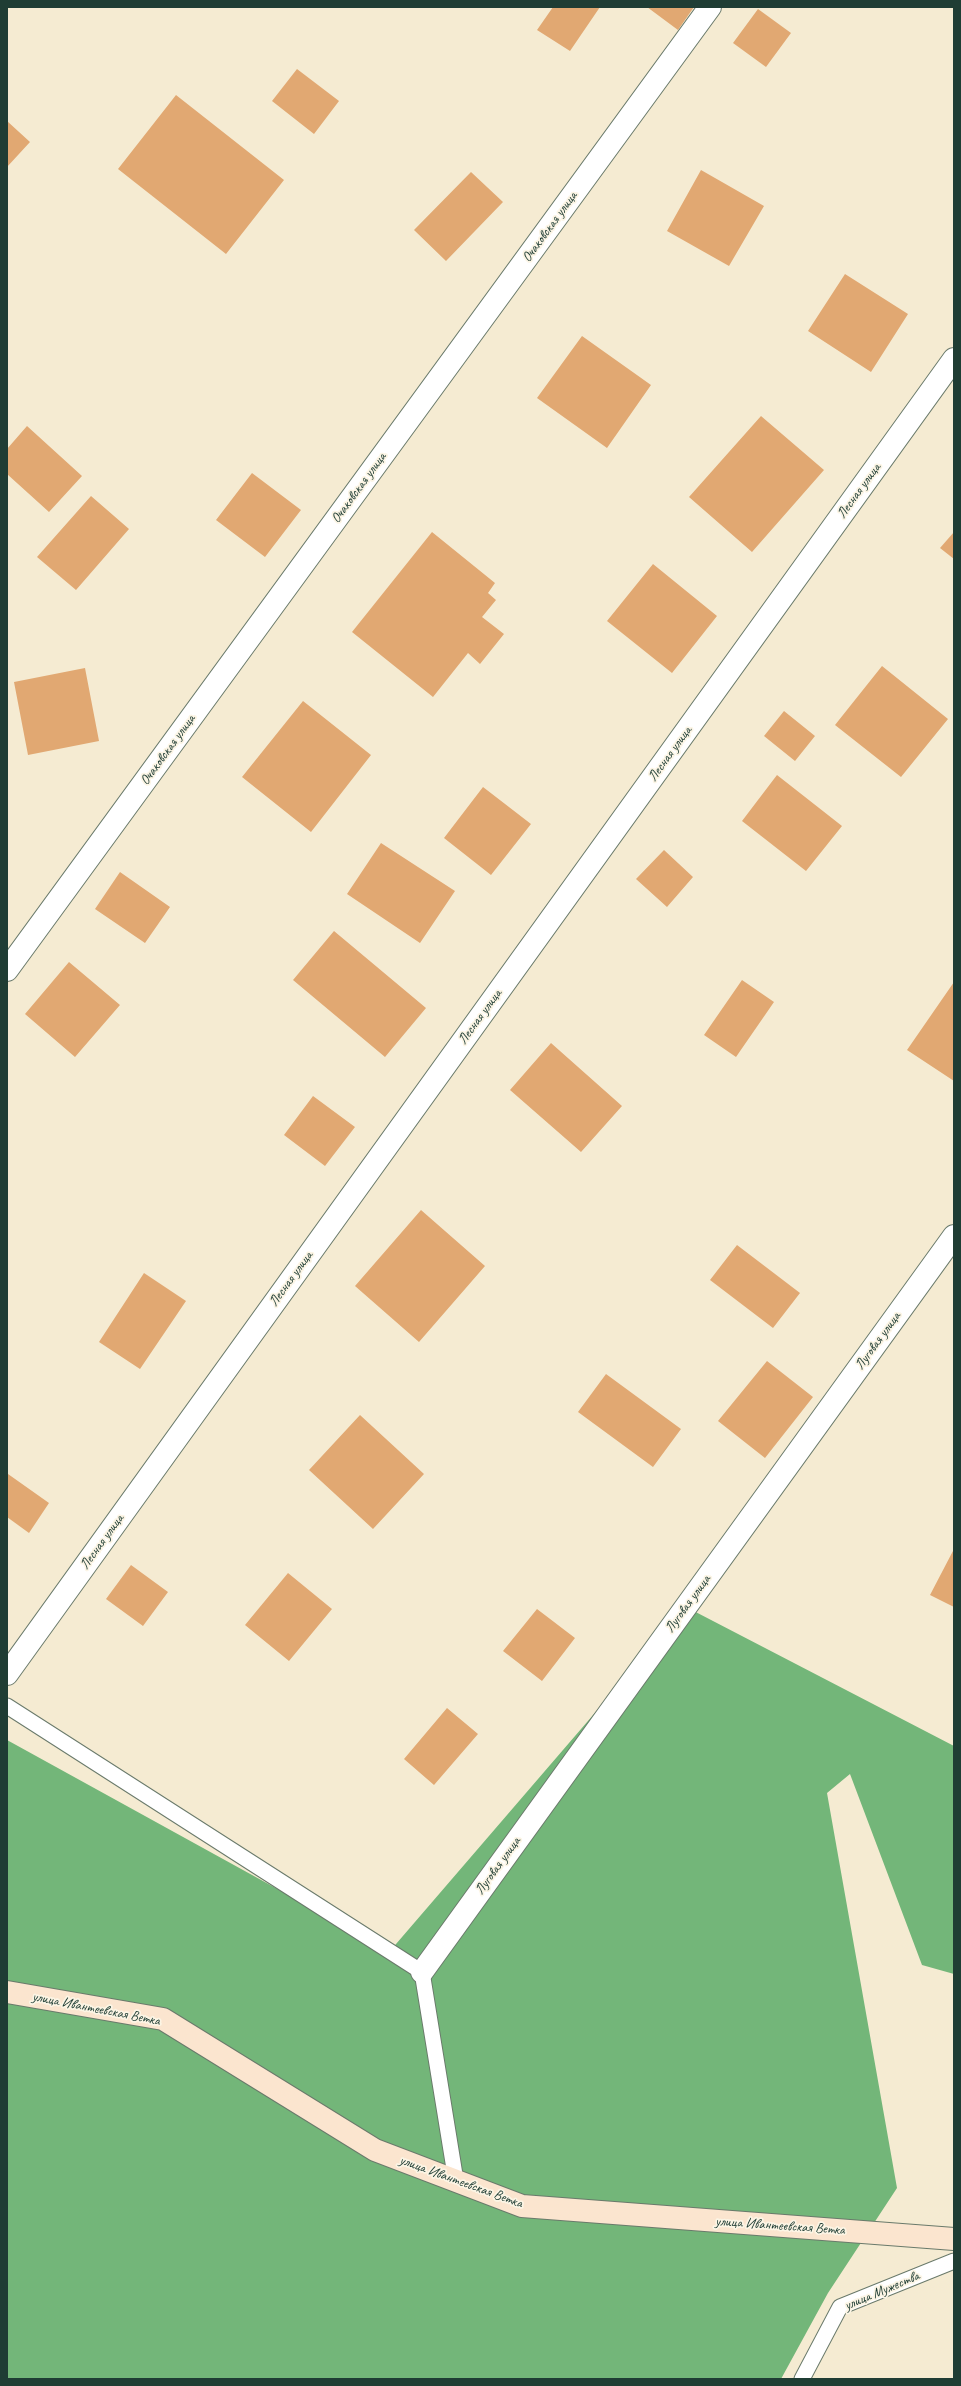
<!DOCTYPE html>
<html>
<head>
<meta charset="utf-8">
<style>
	body { margin:0 }
	#map { position:relative; width:961px; height:2386px; overflow:hidden; background:#f5ebd2; font-family:Caveat,sans-serif }
	canvas { display:block }
	.frame { position:absolute; inset:0; border:8px solid #1f3d34; pointer-events:none }
</style>
</head>
<body>
<div id="map">
<canvas width="961" height="2386"></canvas>
<div class="frame"></div>
</div>
<script>
const g = document.querySelector('canvas').getContext('2d');
g.lineJoin = 'round';
function fill(path, color) { g.fillStyle = color; g.fill(path, 'evenodd'); }
function stroke(path, color, width, dash) { g.strokeStyle = color; g.lineWidth = width; g.lineCap = dash ? 'butt' : 'round'; g.setLineDash(dash || []); g.stroke(path); }
function write(font, color, halo, rows, align = 'center') {
  g.font = font + ' Caveat,sans-serif'; g.lineWidth = 3.5; g.setLineDash([]); g.textBaseline = 'middle'; g.strokeStyle = halo; g.fillStyle = color; for (const [text, x, y, turn = 0] of rows) {
    g.save(); g.translate(x, y); g.rotate((+turn || 0) * Math.PI / 180); g.textAlign = isNaN(turn) ? turn : align; if (halo) g.strokeText(text, 0, 0); g.fillText(text, 0, 0); g.restore();
  }
}
fill(new Path2D(`
	M686,1607L954,1746V1974L922,1965L850,1774L827,1793L897,2188L828,2293L781,2379H7V1740L390,1951Z`), '#73b679');
fill(new Path2D(`
	M553,7H600L570,51L537,30Z
	M647,7H694L678,30Z
	M758,9L791,33L766,67L733,43Z
	M297,69L339,101L314,134L272,101Z
	M176,95L284,180L226,254L118,169Z
	M7,121L30,142L7,167Z
	M701,170L764,206L729,266L667,231Z
	M471,172L503,202L446,261L414,230Z
	M845,274L908,314L871,372L808,331Z
	M582,336L651,385L607,448L537,398Z
	M761,416L824,470L752,552L689,497Z
	M27,426L82,476L49,512L7,474V449Z
	M252,473L301,510L265,557L216,520Z
	M91,496L129,529L76,590L37,557Z
	M432,532L495,583L488,593L496,600L482,617L504,634L480,664L468,653L433,697L352,632Z
	M954,532V559L940,548Z
	M653,564L717,616L672,673L607,621Z
	M882,666L948,719L901,777L835,725Z
	M85,668L99,741L28,755L14,682Z
	M303,701L371,755L311,832L242,777Z
	M784,711L815,736L795,761L764,736Z
	M777,775L842,826L806,871L742,821Z
	M483,787L531,824L491,875L444,838Z
	M381,843L455,891L420,943L347,894Z
	M664,850L693,877L667,907L636,879Z
	M120,872L170,907L145,943L95,909Z
	M334,931L426,1008L385,1057L293,980Z
	M69,962L120,1005L75,1057L25,1014Z
	M742,980L774,1002L736,1057L704,1035Z
	M954,982V1081L907,1050Z
	M551,1043L622,1106L581,1152L510,1090Z
	M313,1096L355,1127L325,1166L284,1135Z
	M421,1210L485,1266L419,1342L355,1286Z
	M737,1245L800,1293L773,1328L710,1280Z
	M144,1273L186,1301L140,1369L99,1342Z
	M767,1361L813,1397L765,1458L718,1421Z
	M606,1374L681,1429L653,1467L578,1412Z
	M360,1415L424,1474L373,1529L309,1470Z
	M8,1474L49,1503L29,1533L7,1517Z
	M954,1549V1607L930,1595Z
	M131,1565L168,1592L143,1626L106,1599Z
	M288,1573L332,1609L289,1661L245,1625Z
	M537,1609L575,1638L542,1681L503,1651Z
	M447,1708L478,1734L434,1785L404,1759Z`), '#e1a872');
const service = new Path2D(`
	M7,1706L422,1972L456,2181
	M802,2379L840,2307L954,2261`);
const minor = new Path2D(`
	M7,970L710,7
	M7,1674L954,359
	M422,1972L954,1236`);
const secondary = new Path2D(`
	M7,1992L163,2019L375,2150L522,2206L954,2239`);
stroke(service, '#6a7a6b', 17);
stroke(minor, '#6a7a6b', 24);
stroke(secondary, '#6a7a6b', 24);
stroke(service, '#fff', 15);
stroke(minor, '#fff', 22);
stroke(secondary, '#fbe5cf', 22);
write('14px', '#1f3d34', '#fcf5e5', [
	["Очаковская улица",550,227,-54],
	["Очаковская улица",359,488,-54],
	["Лесная улица",859,491,-54],
	["Очаковская улица",168,750,-54],
	["Лесная улица",670,754,-54],
	["Лесная улица",480,1017,-54],
	["Лесная улица",291,1279,-54],
	["Луговая улица",878,1341,-54],
	["Лесная улица",102,1542,-54],
	["Луговая улица",688,1604,-54],
	["Луговая улица",498,1866,-54],
	["улица Ивантеевская Ветка",96,2009,11],
	["улица Ивантеевская Ветка",461,2182,20],
	["улица Ивантеевская Ветка",780,2226,4],
	["улица Мужества",882,2291,-23]
]);
</script>
</body>
</html>
